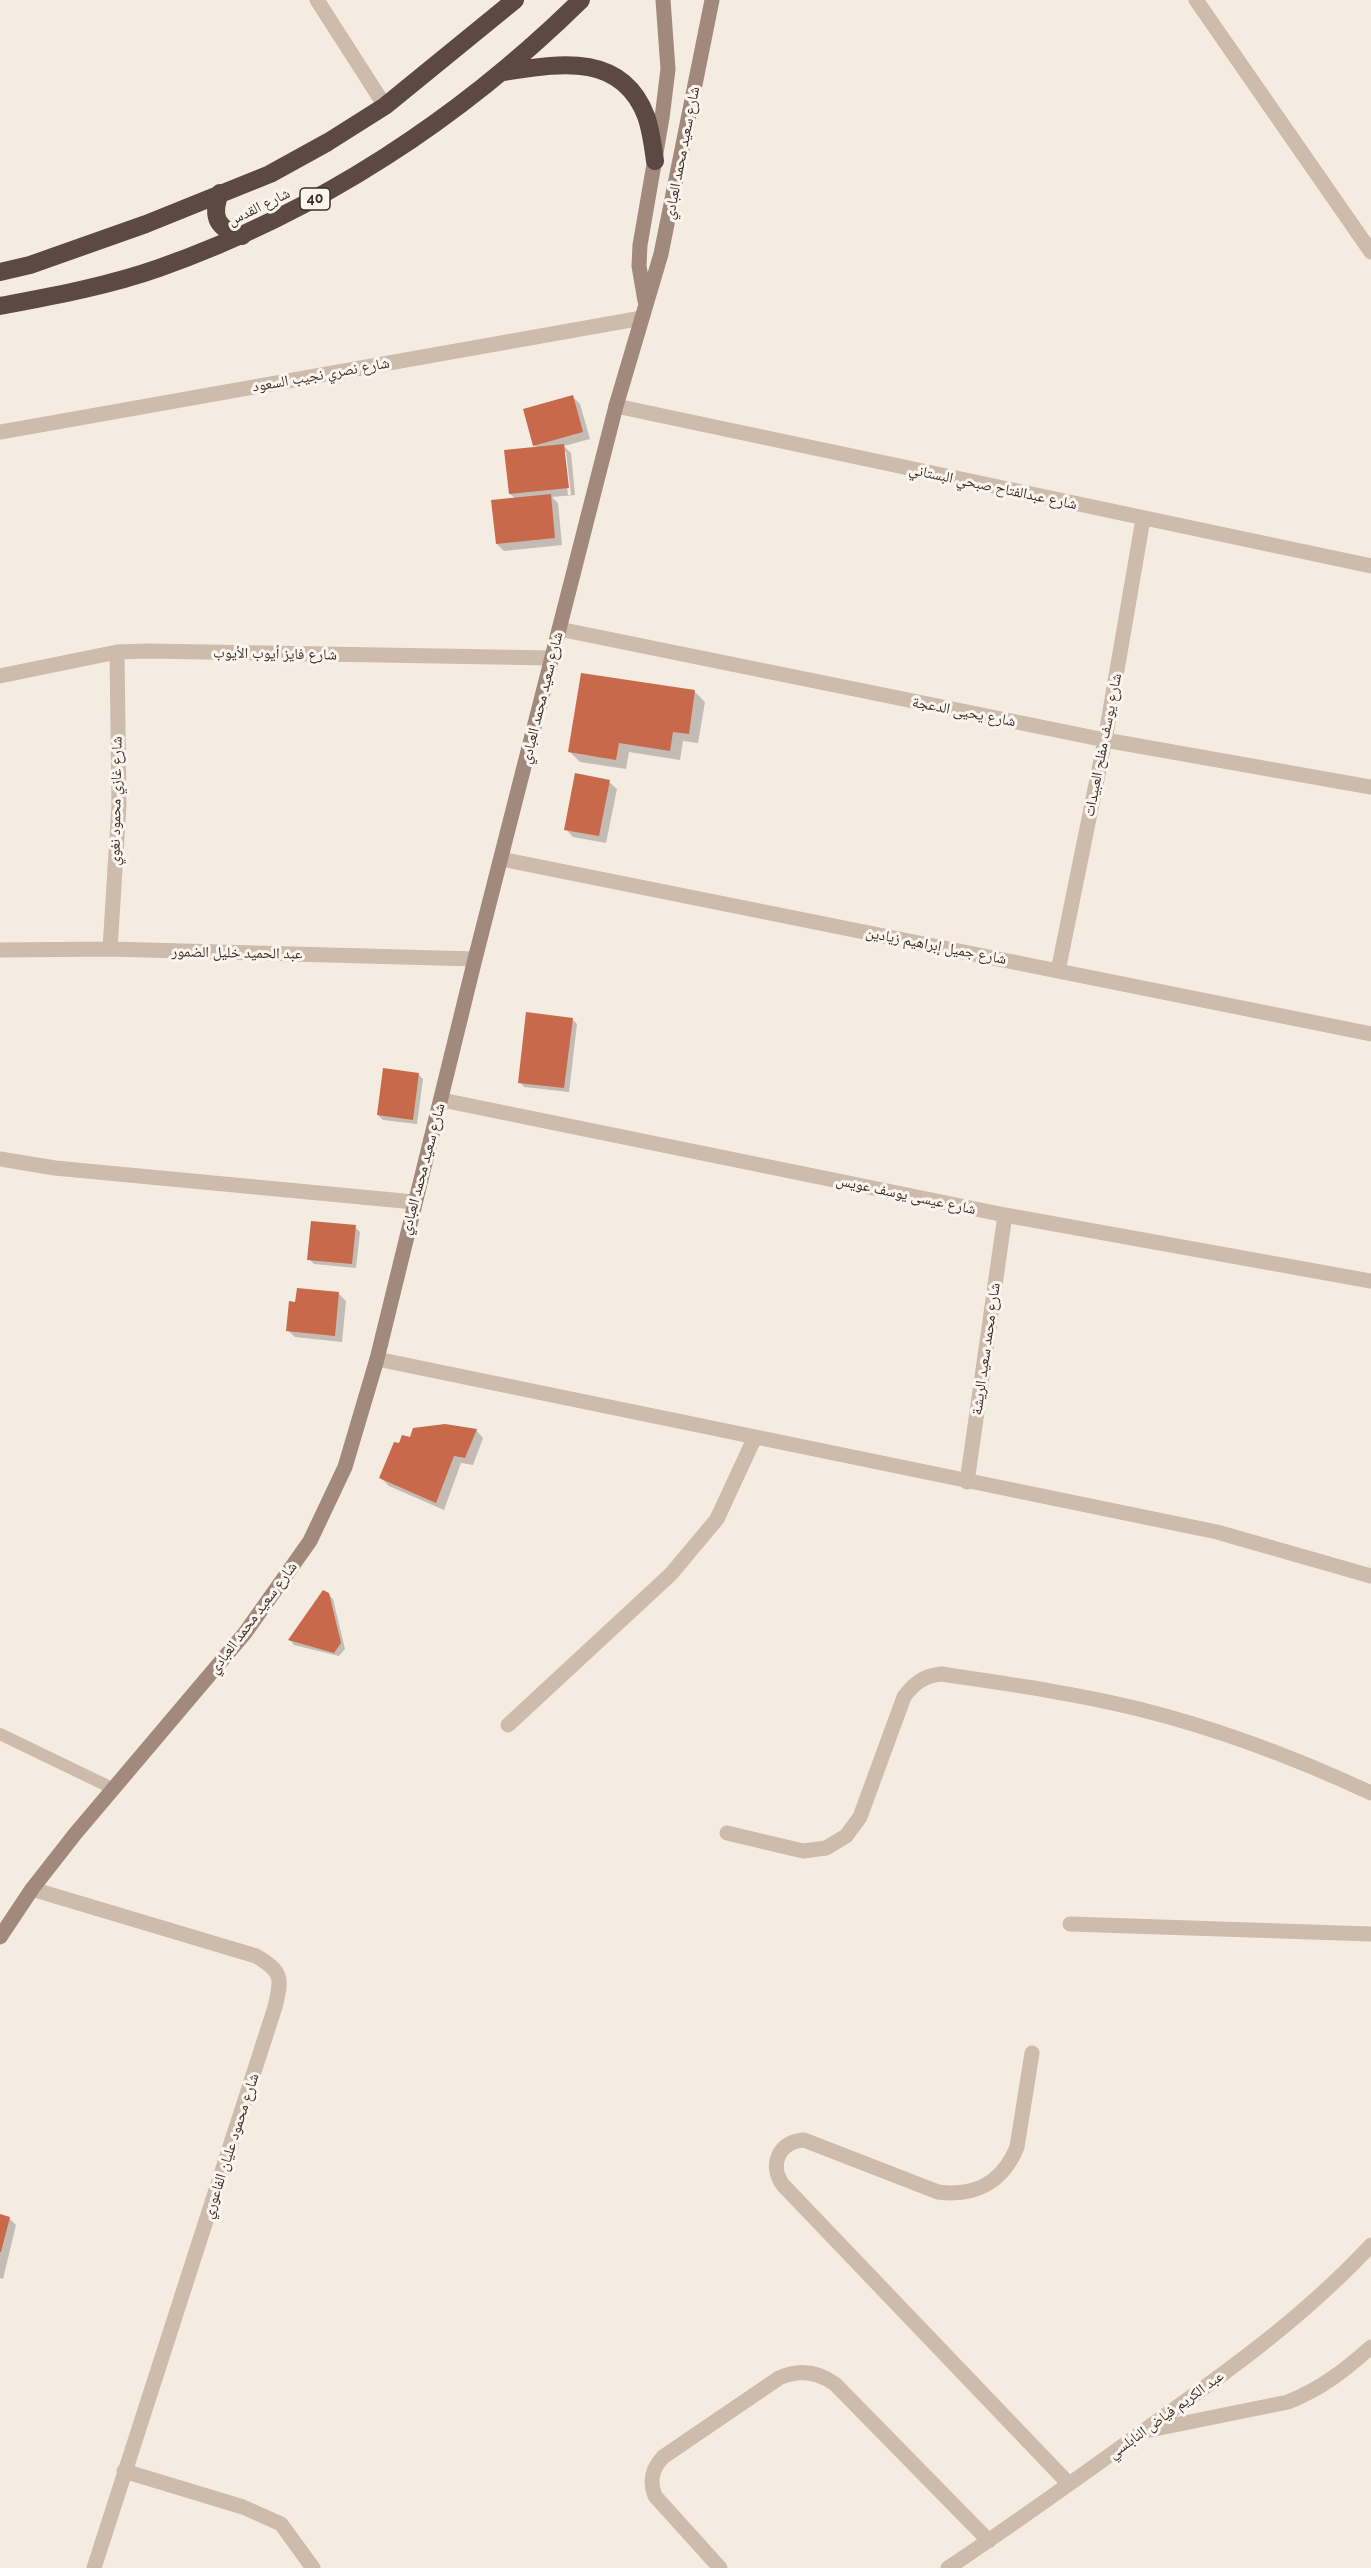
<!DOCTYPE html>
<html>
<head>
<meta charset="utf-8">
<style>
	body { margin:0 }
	canvas { display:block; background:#f4ebe1 }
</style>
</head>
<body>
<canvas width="1371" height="2568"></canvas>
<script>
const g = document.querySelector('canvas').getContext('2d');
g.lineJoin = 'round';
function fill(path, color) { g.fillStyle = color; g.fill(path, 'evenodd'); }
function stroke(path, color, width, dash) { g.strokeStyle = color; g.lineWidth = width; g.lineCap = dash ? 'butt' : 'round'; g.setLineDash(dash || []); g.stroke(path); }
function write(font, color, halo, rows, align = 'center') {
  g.font = font + ' Raleway,"Noto Naskh Arabic",sans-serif'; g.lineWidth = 6; g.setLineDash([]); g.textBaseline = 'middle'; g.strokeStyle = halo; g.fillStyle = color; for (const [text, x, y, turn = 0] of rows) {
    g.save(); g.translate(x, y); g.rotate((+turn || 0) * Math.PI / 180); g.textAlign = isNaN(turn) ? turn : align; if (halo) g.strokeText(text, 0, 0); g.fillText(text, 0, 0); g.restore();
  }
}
fill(new Path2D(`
	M573,397L580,404L590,439L564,446L571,453L575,495L552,497L558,503L562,545L504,551L497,544L516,499L510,494L537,448L534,445ZM563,452H566L571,495H568Z
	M582,675L695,692L705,702L698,743L683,741L680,760L629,752L626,769L580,762L570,752Z
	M609,782L617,789L606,843L573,837L566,829Z
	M572,1019L577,1024L569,1092L524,1087L520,1082Z
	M418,1074L423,1079L417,1124L383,1120L378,1115Z
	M355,1227L360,1232L356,1268L314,1264L309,1259Z
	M339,1294L346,1301L342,1342L295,1337L287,1330Z
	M445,1425L476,1430L483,1438L473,1465L461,1463L444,1510L389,1486L381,1478L400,1444L410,1439L414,1430Z
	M328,1594L333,1599L345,1649L339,1656L294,1645L290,1640Z
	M0,2216L9,2218L16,2225L3,2279L0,2278Z`), '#0003');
fill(new Path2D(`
	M573,395L583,432L533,446L523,409Z
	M564,444L569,488L509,494L504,450Z
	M551,494L555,538L496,544L491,500Z
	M581,673L695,690L689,734L673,732L670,751L619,743L616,760L568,752Z
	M575,773L610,780L599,836L564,830Z
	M526,1012L573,1018L564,1088L518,1083Z
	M383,1068L419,1073L413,1120L377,1115Z
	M311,1221L356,1225L352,1264L307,1260Z
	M297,1288L339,1292L335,1336L286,1331L289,1301L295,1302Z
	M445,1424L477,1429L465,1458L454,1456L436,1503L379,1478L394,1442L399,1443L402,1435L410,1437L413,1428Z
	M323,1590L329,1593L341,1643L334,1653L288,1640Z
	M0,2214L10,2217L1,2252H0Z`), '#c8694b');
stroke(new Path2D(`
	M0,1734L114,1789`), '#cdbbac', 12);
stroke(new Path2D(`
	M317,0L385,106
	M1196,0L1371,252
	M616,406L1371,566
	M0,432L642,318
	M559,629L1105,740L1371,787
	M0,676L117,652L148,651L553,658
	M501,859L1371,1034
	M110,949L119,805L117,652
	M0,950L110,949L475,959
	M1058,971L1105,740L1143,519
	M442,1100L1005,1215L1371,1281
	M0,1159L55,1168L414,1202
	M377,1359L1217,1532L1371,1576
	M967,1482L1005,1215
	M508,1725L671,1574L717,1519L755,1437
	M727,1833L803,1851L826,1848L846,1836L860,1817L904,1697C914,1683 924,1676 941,1674C1008,1684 1074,1693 1139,1709C1219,1729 1296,1758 1371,1793
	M32,1889L256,1956C283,1972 282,1978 275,2007L94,2568
	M1070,1924L1371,1934
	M1032,2053L1017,2147C1003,2182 975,2197 938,2192L804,2140C780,2141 768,2164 783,2185L1069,2484
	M1150,2430L1288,2402C1321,2389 1345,2370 1371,2347
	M124,2471L243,2507L281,2524L313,2568
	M720,2568L655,2496C649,2481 652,2469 663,2457L779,2378C799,2369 817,2371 835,2384L989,2541
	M948,2568C1014,2524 1078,2478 1142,2432C1223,2375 1303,2318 1371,2245`), '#cdbbac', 15);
stroke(new Path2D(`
	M645,301L639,266L640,245L662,118L668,69L663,0
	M0,1937L32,1889L75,1834L245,1633L310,1541L345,1467L377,1359L475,959L616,406L661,254L712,0`), '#a18a7d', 15);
stroke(new Path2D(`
	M503,72C557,64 621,51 646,116C651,130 653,146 655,161
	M220,193C211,217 217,229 242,236
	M0,272L30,265L146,224L270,174L328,142L385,106L515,0
	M0,306C53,296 108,286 159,268C318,212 461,118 581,0`), '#5c4a42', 18);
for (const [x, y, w] of [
	[315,199,30]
]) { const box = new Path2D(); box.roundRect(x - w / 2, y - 11, w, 22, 4.5); g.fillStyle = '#fbf5ee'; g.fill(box); stroke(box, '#3b302b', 1.5); }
write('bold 14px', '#3b302b', null, [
	["40",315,199]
]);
write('15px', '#3b302b', '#fbf5ee', [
	["شارع سعيد محمد العبادي",682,153,-79],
	["شارع القدس",259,207,-26],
	["شارع نصري نجيب السعود",321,375,-10],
	["شارع عبدالفتاح صبحي البستاني",993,487,12],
	["شارع فايز أيوب الأيوب",275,654,1],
	["شارع سعيد محمد العبادي",542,698,-76],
	["شارع يحيى الدعجة",964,712,11],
	["شارع يوسف مفلح العبيدات",1103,745,-79],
	["شارع غازي محمود نغوي",116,801,-89],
	["شارع جميل إبراهيم زيادين",936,946,11],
	["عبد الحميد خليل الضمور",237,953,1],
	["شارع سعيد محمد العبادي",423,1169,-75],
	["شارع عيسى يوسف عويس",906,1195,12],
	["شارع محمد سعيد الريشة",986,1349,-82],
	["شارع سعيد محمد العبادي",253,1618,-53],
	["شارع محمود عليان الفاعوري",231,2146,-72],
	["عبد الكريم فياض النابلسي",1166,2415,-36]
]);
</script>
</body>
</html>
